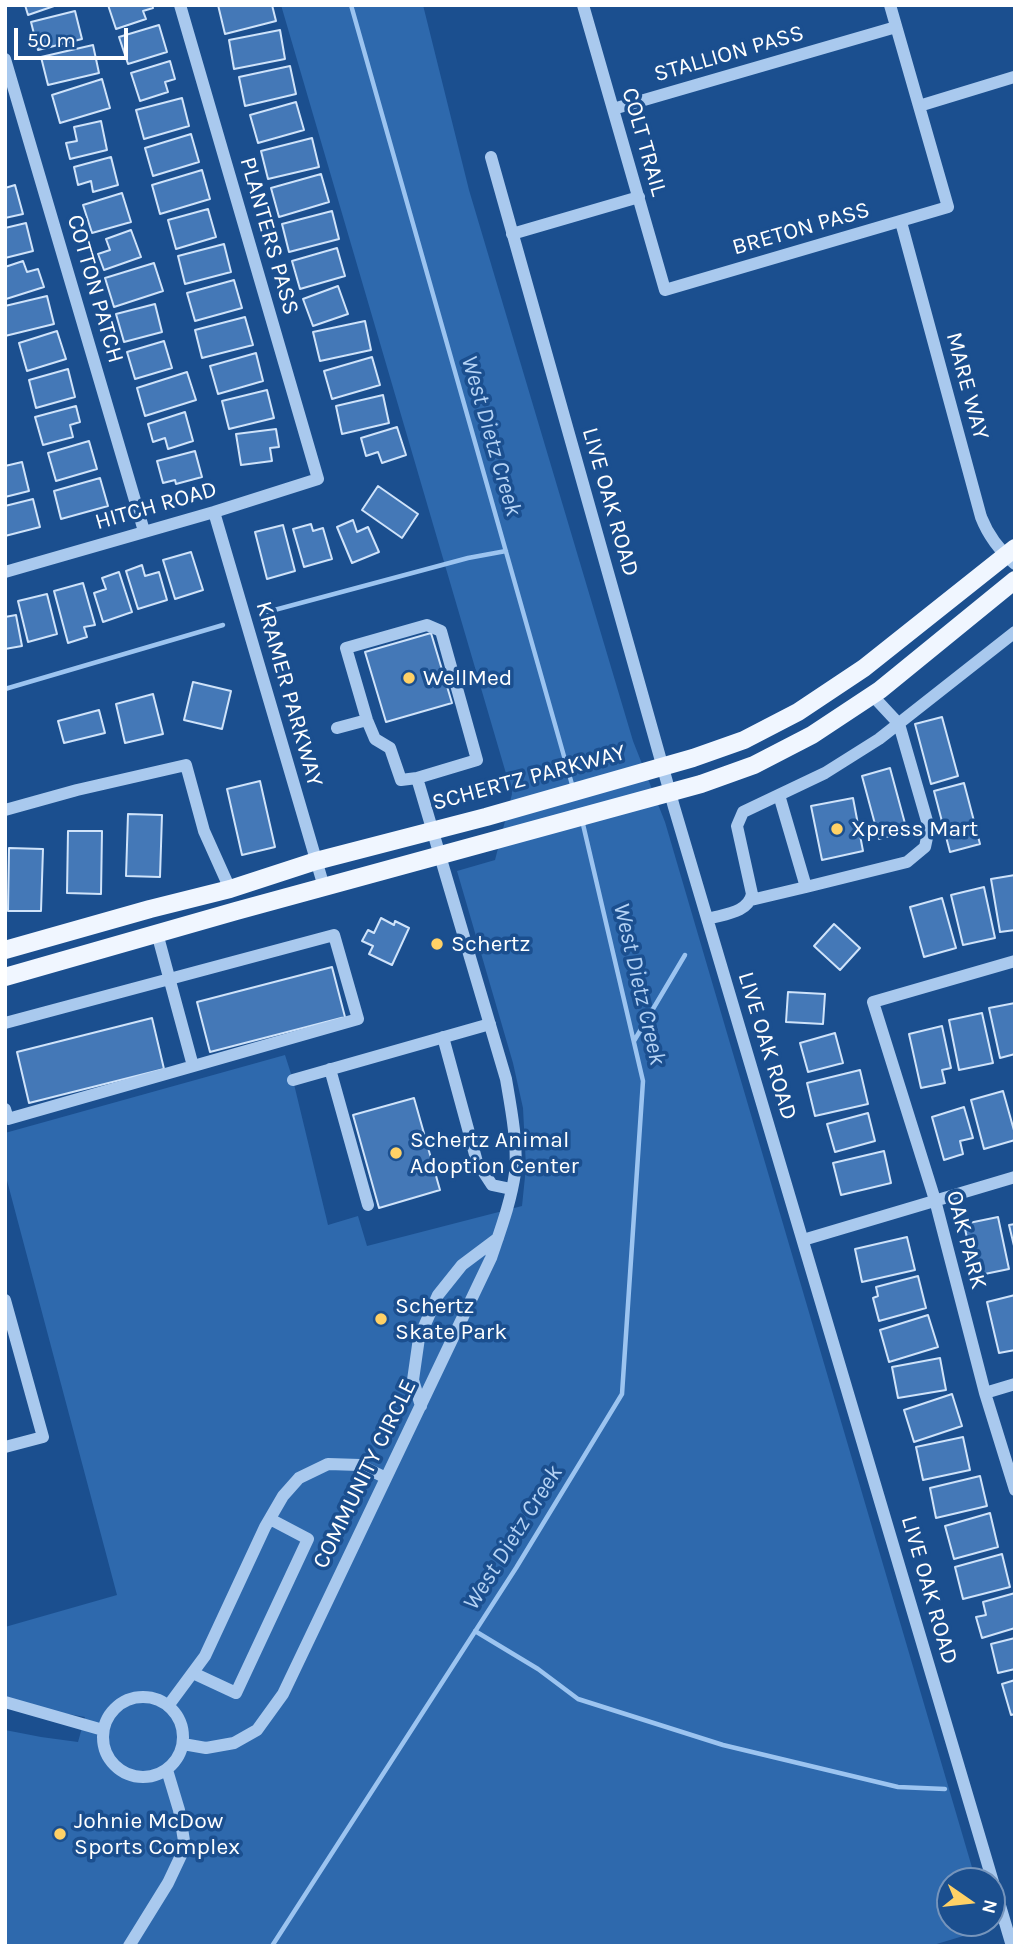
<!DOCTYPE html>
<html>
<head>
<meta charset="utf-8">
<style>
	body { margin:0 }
	#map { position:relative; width:1020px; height:1951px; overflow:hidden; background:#1b4f8f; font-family:Karla,sans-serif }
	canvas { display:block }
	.frame { position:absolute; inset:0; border:7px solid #fff; pointer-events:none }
	.north { position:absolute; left:936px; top:1867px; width:70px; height:70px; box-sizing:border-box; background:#1b4f8f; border:2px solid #7695bc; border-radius:50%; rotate:104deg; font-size:19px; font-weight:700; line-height:28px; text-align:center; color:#fff }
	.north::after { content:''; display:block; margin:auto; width:24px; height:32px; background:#ffd166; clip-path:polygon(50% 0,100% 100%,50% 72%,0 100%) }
	.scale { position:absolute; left:14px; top:28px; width:114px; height:32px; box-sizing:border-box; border:4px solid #fff; border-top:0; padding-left:9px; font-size:21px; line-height:24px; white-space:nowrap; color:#fff; -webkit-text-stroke:5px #1b4f8f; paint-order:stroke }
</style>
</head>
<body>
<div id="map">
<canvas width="1020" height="1951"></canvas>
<div class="frame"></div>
<div class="north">N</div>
<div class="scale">50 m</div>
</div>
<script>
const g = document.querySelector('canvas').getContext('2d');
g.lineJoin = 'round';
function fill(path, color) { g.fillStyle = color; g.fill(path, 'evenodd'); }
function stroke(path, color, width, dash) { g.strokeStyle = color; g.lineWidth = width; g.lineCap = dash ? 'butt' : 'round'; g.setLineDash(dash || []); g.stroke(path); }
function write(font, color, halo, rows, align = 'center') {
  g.font = font + ' Karla,sans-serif'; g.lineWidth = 7; g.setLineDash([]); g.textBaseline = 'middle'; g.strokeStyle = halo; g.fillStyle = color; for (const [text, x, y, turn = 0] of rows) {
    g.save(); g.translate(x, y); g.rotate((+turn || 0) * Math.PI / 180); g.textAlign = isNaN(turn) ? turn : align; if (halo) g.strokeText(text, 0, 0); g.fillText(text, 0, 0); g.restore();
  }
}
fill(new Path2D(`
	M281,5H423L469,190L633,741L665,822L976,1881H950V1923H988L990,1928L930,1946H5V1730L41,1737L78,1742L85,1717L51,1711L5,1698V1627L117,1595L5,1173V1133L285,1055L293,1080L328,1225L358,1216L367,1246L522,1206L526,1167L523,1108L513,1063L457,871L495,860L512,794Z`), '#2e69ad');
stroke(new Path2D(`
	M351,5L573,788
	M267,612L468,558L506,551
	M5,689L223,625
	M634,1041L685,955
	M475,1631L538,1669L578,1699L723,1745L898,1787L945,1789
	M272,1946L516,1568L622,1394L643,1081L582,820`), '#9cc4f0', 4.5);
const building = new Path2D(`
	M25,5H57L28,15Z
	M108,5H152L153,8L143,11L146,19L116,29Z
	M218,5H272L276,21L225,34Z
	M75,11L82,39L38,50L31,22Z
	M159,25L167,52L128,64L119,37Z
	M280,30L285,59L234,69L229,40Z
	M93,45L99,73L48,85L41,57Z
	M170,61L175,79L165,82L168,92L140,101L131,73Z
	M290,66L296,94L245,106L239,77Z
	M102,79L110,108L60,123L52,95Z
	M182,98L189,126L144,139L136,110Z
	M296,102L304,130L258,143L250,115Z
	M101,121L107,150L70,159L66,143L77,141L74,127Z
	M191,134L199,162L153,176L145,148Z
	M312,138L319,167L268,179L261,151Z
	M111,157L118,185L93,192L91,181L78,185L74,167Z
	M202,170L210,199L160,214L152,185Z
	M321,174L329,202L279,217L271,188Z
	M15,185L23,214L5,218V188Z
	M122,193L131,222L92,233L83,205Z
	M208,209L216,237L176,249L168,220Z
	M332,211L339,239L289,252L282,224Z
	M26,223L33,251L5,258V228Z
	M131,230L141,257L104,270L98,254L110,250L106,239Z
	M224,244L231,272L185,284L178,256Z
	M337,248L345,276L300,289L292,261Z
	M23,261L27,272L38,269L44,287L6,299L5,267Z
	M154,263L163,291L114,307L105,278Z
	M234,280L242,308L195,321L187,293Z
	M338,286L348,314L313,326L303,299Z
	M47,296L54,324L5,336V306Z
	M155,304L162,332L124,342L116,314Z
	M245,317L253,345L202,358L195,330Z
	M365,321L371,350L320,361L313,332Z
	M57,331L66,359L27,371L19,343Z
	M164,341L172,368L135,379L127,352Z
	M256,353L263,381L218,394L210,366Z
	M372,357L380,385L332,399L324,371Z
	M68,369L75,397L36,408L29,380Z
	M187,372L196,400L145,416L137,388Z
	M267,390L274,418L229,429L222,401Z
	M383,395L389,423L342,434L336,406Z
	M76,406L80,422L70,425L73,437L43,445L35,417Z
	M185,412L193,441L168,449L165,438L153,442L148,424Z
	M397,427L406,455L382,463L378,452L366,456L361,438Z
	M276,429L279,447L270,448L272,461L241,465L236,434Z
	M89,441L97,469L56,481L48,453Z
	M195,451L202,477L176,484L175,480L163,483L157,461Z
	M22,462L29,491L5,497V466Z
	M100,478L108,506L61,519L54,491Z
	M378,486L418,514L402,538L362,510Z
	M33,499L40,527L5,536V506Z
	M353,520L357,532L368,527L379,552L352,563L337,527Z
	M311,524L313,531L323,528L332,559L304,567L293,529Z
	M283,525L295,571L267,579L255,532Z
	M191,552L203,590L175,599L163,560Z
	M142,565L145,576L159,572L167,600L138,609L126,571Z
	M119,572L132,612L103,622L94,593L106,589L102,578Z
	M83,583L95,625L84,627L87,637L68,643L54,591Z
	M47,594L57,634L28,642L18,601Z
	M16,615L22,646L5,649V617Z
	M431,633L452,703L386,722L365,652Z
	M193,682L231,691L222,729L184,720Z
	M153,694L163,734L125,743L116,704Z
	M99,710L105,733L64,743L58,721Z
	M942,717L958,776L931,784L915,724Z
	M890,768L907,831L879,839L862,776Z
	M260,781L275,847L242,855L227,789Z
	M964,783L980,844L950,852L934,791Z
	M853,798L863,851L822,860L811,806Z
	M128,814L162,815L160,877L126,876Z
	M68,831H102L101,894L67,893Z
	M9,848L43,849L41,911H8Z
	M1015,875V930L1000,932L991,879Z
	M984,887L995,938L963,945L951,895Z
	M942,898L956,948L924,957L910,907Z
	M381,918L394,925L395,921L409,928L392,965L369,954L373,946L362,941L368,930L374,933Z
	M834,924L860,948L840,970L814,946Z
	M332,967L345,1017L210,1052L197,1002Z
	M788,992L825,994L823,1024L786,1022Z
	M1015,1003V1054L1000,1058L989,1008Z
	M982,1013L993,1063L959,1070L949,1020Z
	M152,1018L164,1069L29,1103L17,1052Z
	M942,1026L951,1068L942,1070L945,1083L921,1088L909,1034Z
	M835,1033L843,1063L808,1072L800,1043Z
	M860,1070L868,1104L815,1116L807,1083Z
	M1003,1091L1015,1134V1140L984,1149L971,1100Z
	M414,1098L440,1190L379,1208L353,1115Z
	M964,1107L973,1138L960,1141L963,1154L944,1160L932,1117Z
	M868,1113L875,1141L835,1152L827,1124Z
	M884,1151L891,1183L841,1195L833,1163Z
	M998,1217L1009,1269L975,1276L964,1224Z
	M1015,1224V1250L1009,1225Z
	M907,1237L915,1270L862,1282L855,1249Z
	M918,1276L926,1308L879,1321L873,1298L878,1296L876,1287Z
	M1015,1295V1350L999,1353L987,1302Z
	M928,1315L938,1347L889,1362L880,1330Z
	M940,1358L946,1390L898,1398L892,1367Z
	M952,1394L962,1426L914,1442L904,1410Z
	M963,1437L970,1470L923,1480L916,1447Z
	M980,1476L987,1506L936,1518L930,1488Z
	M990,1513L998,1547L954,1559L945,1526Z
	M1002,1554L1010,1587L963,1599L955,1567Z
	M1015,1593V1628L982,1638L976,1617L986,1615L983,1602Z
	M1015,1638V1669L998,1673L991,1644Z
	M1015,1680V1714L1011,1715L1002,1684Z`);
fill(building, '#4478b7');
stroke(building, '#cfe3fa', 2);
stroke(new Path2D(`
	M583,5L665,290L948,207L890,5
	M5,59L144,531
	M919,106L1014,77
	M613,109L896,27
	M491,157L674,807L1012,1946
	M901,222L981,517C988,535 1000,551 1015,564
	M512,234L639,197
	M214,512L324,887
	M5,572L214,512L318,479L180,5
	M337,728L367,720
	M779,795L806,887L907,862L925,847L929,828L899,724L872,695
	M5,810L77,790L186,765L204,831L230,889
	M751,900L806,887
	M708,919C724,914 748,913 752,894L737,826L743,812L825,773L879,739L1015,632
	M157,933L193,1066
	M1015,961L873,1002L935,1200L985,1393L1015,1490
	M5,1023L334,935L358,1019L8,1119L5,1109
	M443,1037L477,1162L492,1185L511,1189
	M330,1069L368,1205
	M293,1080L490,1024
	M803,1240L1015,1177
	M5,1300L43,1437L5,1447
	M985,1393L1015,1384
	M421,1406L413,1380L419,1338L438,1295L462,1265L498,1238
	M193,1673L236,1693L308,1539L270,1519
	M103 1737a40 40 0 1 1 80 0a40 40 0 1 1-80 0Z
	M5,1702L103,1730
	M168,1706L205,1656L265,1527L283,1496L299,1478L328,1464L360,1465L386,1478
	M183,1744L206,1748L234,1743L257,1730L283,1694L491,1258C500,1231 511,1202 515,1173C518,1144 511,1108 506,1079L417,778L477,760L441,631L427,625L346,648L367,720L375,739L390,748L401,780L417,778
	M129,1946L168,1883L185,1847L179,1810L167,1770`), '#a9c9ee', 12);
stroke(new Path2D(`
	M5,950L150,909L230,889L316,861L486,817L693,758L744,740L798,712L864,668L1015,548
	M5,977L236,911L701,784L754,765L812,735L880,690L1015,580`), '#f0f6ff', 18);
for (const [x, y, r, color] of [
	[409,678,7,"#ffd166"],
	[837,829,7,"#ffd166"],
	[437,944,7,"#ffd166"],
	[396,1153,7,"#ffd166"],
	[381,1319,7,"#ffd166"],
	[60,1834,7,"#ffd166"]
]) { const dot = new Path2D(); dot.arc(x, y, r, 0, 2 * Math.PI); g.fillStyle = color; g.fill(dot); stroke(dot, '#1b4f8f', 2.5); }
write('23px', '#fff', '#1b4f8f', [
	["STALLION PASS",729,54,-16],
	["COLT TRAIL",644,142,74],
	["BRETON PASS",801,229,-16],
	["PLANTERS PASS",269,236,74],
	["COTTON PATCH",95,289,74],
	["MARE WAY",967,386,75],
	["LIVE OAK ROAD",610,502,74],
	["HITCH ROAD",156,506,-16],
	["KRAMER PARKWAY",289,694,74],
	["SCHERTZ PARKWAY",529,778,-15],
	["LIVE OAK ROAD",767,1046,73],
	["OAK PARK",966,1240,75],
	["COMMUNITY CIRCLE",365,1474,-64],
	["LIVE OAK ROAD",929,1590,74]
]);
write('23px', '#fff', '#1b4f8f', [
	["WellMed",423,678],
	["Xpress Mart",851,829],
	["Schertz",451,944],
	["Schertz Animal",410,1140],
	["Adoption Center",410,1166],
	["Schertz",395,1306],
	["Skate Park",395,1332],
	["Johnie McDow",74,1821],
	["Sports Complex",74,1847]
], 'left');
write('italic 24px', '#b5d3f5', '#1b4f8f', [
	["West Dietz Creek",491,436,74],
	["West Dietz Creek",639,984,77],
	["West Dietz Creek",513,1538,-58]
]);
</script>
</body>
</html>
